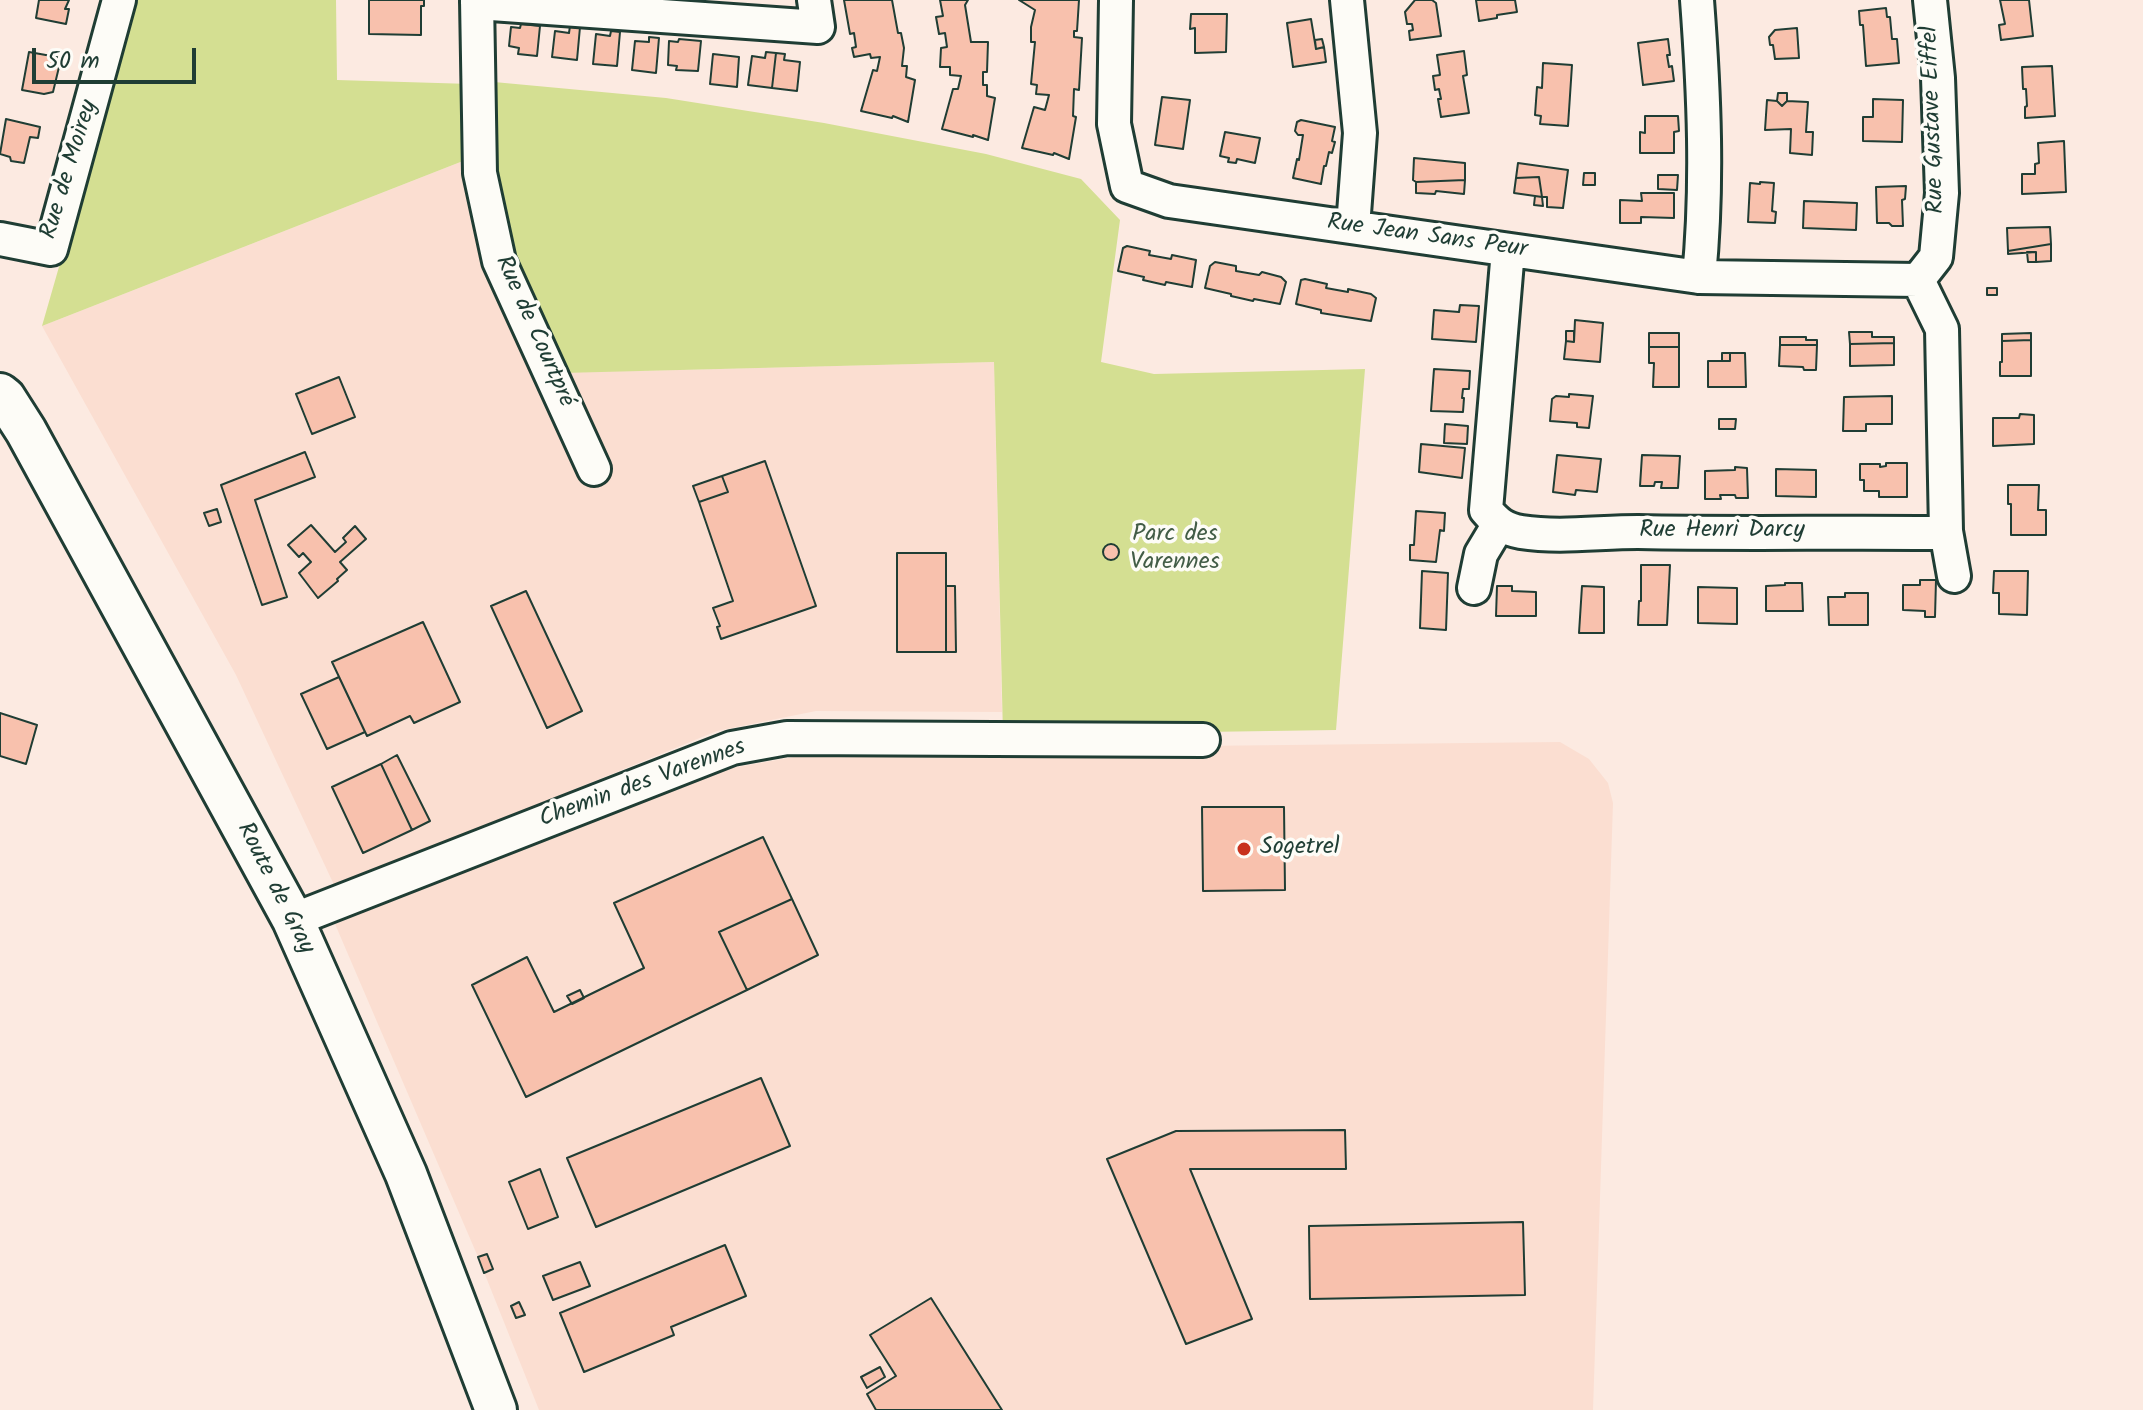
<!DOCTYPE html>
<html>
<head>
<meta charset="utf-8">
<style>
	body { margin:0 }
	#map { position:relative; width:2143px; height:1410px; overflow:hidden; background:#fceae1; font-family:Kalam,sans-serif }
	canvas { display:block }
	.scale { position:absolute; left:32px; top:48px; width:164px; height:36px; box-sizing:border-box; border:4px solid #1f3d34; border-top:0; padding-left:10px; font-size:24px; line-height:28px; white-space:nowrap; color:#1f3d34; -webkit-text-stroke:6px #fdfcf7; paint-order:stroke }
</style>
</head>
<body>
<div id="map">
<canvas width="2143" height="1410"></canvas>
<div class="scale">50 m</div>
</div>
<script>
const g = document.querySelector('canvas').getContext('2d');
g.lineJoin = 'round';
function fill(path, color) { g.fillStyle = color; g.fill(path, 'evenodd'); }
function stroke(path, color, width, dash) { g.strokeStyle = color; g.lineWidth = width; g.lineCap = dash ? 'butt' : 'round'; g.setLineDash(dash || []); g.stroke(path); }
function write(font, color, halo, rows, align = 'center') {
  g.font = font + ' Kalam,sans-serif'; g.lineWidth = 7; g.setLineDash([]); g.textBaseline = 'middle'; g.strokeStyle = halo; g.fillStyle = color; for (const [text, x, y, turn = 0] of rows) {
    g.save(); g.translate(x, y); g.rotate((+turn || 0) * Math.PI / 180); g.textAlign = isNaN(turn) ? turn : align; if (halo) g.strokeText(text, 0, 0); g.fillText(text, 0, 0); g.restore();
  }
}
fill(new Path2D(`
	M463,161L466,182L637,371L994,362L1002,712L816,711L717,731L335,887L236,675L42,326Z
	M1560,742L1589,759L1608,783L1613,803L1593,1410H539L478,1257L335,924L721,770L833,750Z`), '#fbded1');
fill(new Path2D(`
	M131,0H336L337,80L471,84L494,82L666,98L824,123L986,154L1081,179L1120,220L1101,362L1154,374L1365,369L1336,730L1003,735L994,362L562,373L510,259L486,160L463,161L42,326L96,138Z`), '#d4df92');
const building = new Path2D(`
	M39,0H69L65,9H69L66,24L36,18Z
	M369,0H424V6H421V35L369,34Z
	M844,0H892L898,33H901L904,48L902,66H907L906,77L915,80L908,122L893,116L892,118L861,111L873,70L877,71L880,57L871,58L870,54L854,57L852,48L856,47L854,33L850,34Z
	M940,0H968L965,5L971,42H988L987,72H983V85H987V96L995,98L988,140L973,135V137L942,129L953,89H958L961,76L950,75V67H940L941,48L947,47L945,33L939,34L936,17L943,16Z
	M1019,0H1079L1077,31H1074V37L1082,38L1079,90L1074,89L1073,116L1076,117L1069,159L1054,153L1053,155L1022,148L1034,107L1045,110L1049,95L1036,94L1037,85L1031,84L1035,42H1031V27L1035,10Z
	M1415,0H1432L1436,3L1441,36L1410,40L1409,31L1413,30L1412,24H1407L1405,12Z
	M1476,0H1515L1517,12L1497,15V18L1479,21Z
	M2000,0H2029L2033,36L2001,40L1999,25L2005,24Z
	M1886,8L1887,17H1890L1892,39H1897L1899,63L1866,66L1863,25H1860L1859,11Z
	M1191,14H1227L1226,52L1195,53V28L1190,29Z
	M1311,19L1316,49L1324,47L1326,62L1293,67L1287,23Z
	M521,24L540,26L537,56L518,54L519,48L509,46L511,27L520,28Z
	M570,26L580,27L577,60L552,57L555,31L569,33Z
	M1797,28L1799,58L1775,59L1773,45H1770L1769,37L1775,30Z
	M611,31L620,32L617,66L593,64L596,34L610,36Z
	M649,37L659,38L656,73L632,70L635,41L649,42Z
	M679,39L701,41L698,71L676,70L677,66L668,65L669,41L678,42Z
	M1322,39L1324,47L1316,49L1315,40Z
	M1668,39L1670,55H1667L1669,67L1672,66L1674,81L1643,85L1638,43Z
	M1464,51L1467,75L1463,76L1469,113L1441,117L1438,99H1441L1439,89L1435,90L1433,76L1440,75L1437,55Z
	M29,52L57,57L56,66L59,67L53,92L44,94L22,90Z
	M766,52L776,53L772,88L748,85L752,56L765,58Z
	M776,53L785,54L784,60L800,62L797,91L772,88Z
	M713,54L739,57L737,87L710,84Z
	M1543,63L1572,65L1568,126L1540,124L1541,116L1535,115L1537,87L1542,88Z
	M2052,66L2055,116L2025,118V107L2027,106L2026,89H2023L2022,67Z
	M1778,93H1787V101L1782,106L1777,101Z
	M1162,97L1190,100L1183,149L1155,145Z
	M1873,99L1903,100L1902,142L1863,141V117H1873Z
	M1767,100L1777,101L1782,106L1787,101L1808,102L1806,132H1813L1812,155L1790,153L1791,129L1765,130Z
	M1645,116H1678L1679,131L1674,132V153H1640V132L1645,133Z
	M6,119L40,127L38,138L30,137L24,163L11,161L10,157L0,154Z
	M1301,120L1335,127L1332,141L1335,142L1332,153L1329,152L1326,166H1324L1321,184L1293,178L1297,159L1299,160L1303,135H1298L1295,131L1297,122Z
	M1225,132L1260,138L1255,163L1237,159L1236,163L1228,162L1229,158L1220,156Z
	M2064,141L2066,192L2022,194V174H2035V164L2039,163L2038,143Z
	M1414,158L1465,163V180L1416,182L1413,180Z
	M1518,163L1568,170L1563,208L1547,207V197H1542L1539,177L1516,178Z
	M1584,173H1595V185H1583Z
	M1658,175H1678L1677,190L1658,189Z
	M1539,177L1542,197L1514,193L1516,178Z
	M1465,180L1464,194L1436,191L1435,194L1416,193V182Z
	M1760,182L1774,183L1772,211L1776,212L1775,223L1748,222L1750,183L1760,184Z
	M1906,186L1905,199L1902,200L1903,226H1892L1889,223H1877L1876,187Z
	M1641,193H1674V218L1641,217V223H1620V200L1642,201Z
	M1535,196L1542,197L1543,206L1534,205Z
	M1804,201L1857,203L1856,230L1803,228Z
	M2050,227L2051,244L2008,251L2007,228Z
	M2051,244V261L2036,262V252L2008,254V251Z
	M1127,246L1150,251L1149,255L1171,259L1172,255L1196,260L1192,287L1166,282L1165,285L1143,280L1144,277L1118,271L1123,248Z
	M2027,252H2036V262H2028Z
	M1215,262L1236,266V271L1259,275L1262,272L1281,277L1286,282L1280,304L1254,299L1253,301L1231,296V294L1205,288L1210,266Z
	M1305,279L1327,284L1326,288L1348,292V289L1371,294L1376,298L1371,321L1321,313V310L1296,304L1301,280Z
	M1987,288H1997V295H1987Z
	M1460,305L1479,306L1476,342L1432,339L1434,310L1459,312Z
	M1575,320L1603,323L1600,362L1564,359L1566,341L1574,342Z
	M1566,331H1574V342L1566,341Z
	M1849,332H1872V337H1894V343L1850,344Z
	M1649,333H1679V347H1649Z
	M2031,333V340L2002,341V334Z
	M1780,337H1806V340H1817V345H1780Z
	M2031,340V376H2000V362H2002V341Z
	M1894,343V365L1850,366V344Z
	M1780,345H1817L1816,370H1804L1803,367L1779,366Z
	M1649,347H1679V387H1653L1654,363H1649Z
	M1722,353H1730V361H1722Z
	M1730,353H1745L1746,387H1708V361H1730Z
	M1434,369L1470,371L1469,389H1463L1462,398H1464L1463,412L1431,411Z
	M339,377L355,417L312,434L296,394Z
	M1569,394L1593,396L1589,428L1577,427V423L1550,421L1552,399L1556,396L1569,397Z
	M1892,396V424H1866V431H1843L1844,397Z
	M2020,414L2034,415V444L1993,446V418H2019Z
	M1719,419H1736L1735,429H1719Z
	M1445,424L1468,426L1467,444L1444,443Z
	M1421,444L1465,448L1462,478L1419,472Z
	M305,452L315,477L255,500L287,597L262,605L221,485Z
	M1557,455L1601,459L1597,492L1576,490L1575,495L1553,492Z
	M1642,455L1680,456L1678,488H1661L1662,482H1655L1654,486H1640Z
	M765,461L816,606L721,639L717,627L720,626L713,608L733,601L699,502L728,492L722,476Z
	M1886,463H1907V497H1879V491H1864V480H1860V464H1880V467L1886,466Z
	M1735,467L1747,468L1748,498H1736L1735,495H1720L1721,499H1705V471L1735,470Z
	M1776,469L1816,470V497L1776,496Z
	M722,476L728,492L699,502L693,486Z
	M2008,485H2039L2038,510H2046V535H2011V504H2008Z
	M217,509L221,522L209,526L204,513Z
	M1416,511L1445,513L1444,531L1440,530L1436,562L1410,560V545H1414Z
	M311,525L335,552L346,542L343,538L355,526L366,539L340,562L347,570L337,579L338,581L318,598L299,573L311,562L303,553L299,557L288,545Z
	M1103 552a8 8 0 1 1 16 0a8 8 0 1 1-16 0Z
	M897,553H946V652H897Z
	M1641,565H1670L1667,625H1638L1639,601H1641Z
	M1422,571L1448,573L1446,630L1420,628Z
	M1994,571H2028L2027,615L1999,614V593H1993Z
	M1920,580H1936L1935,617H1925V611L1903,610V585H1920Z
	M1785,583H1802L1803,611H1766V586L1785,585Z
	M946,586H955L956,652H946Z
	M1497,586H1512V591L1536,592V616H1496Z
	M1582,586L1604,587V633H1579Z
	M1698,587L1737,588V624L1698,623Z
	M526,591L582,711L547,728L491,606Z
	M1845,593H1868V625H1829L1828,597H1845Z
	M423,622L460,702L414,723L410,716L367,736L332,662Z
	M339,677L365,732L327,749L301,694Z
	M0,713L37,725L26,764L0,756Z
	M397,755L430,821L412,830L381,764Z
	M381,764L412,830L363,853L332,787Z
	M1202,807H1284L1285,890L1203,891Z
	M763,837L792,899L719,932L747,990L526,1097L472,985L527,957L554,1012L644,968L614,903Z
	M792,899L818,955L747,990L719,932Z
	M580,990L584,998L572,1004L567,996Z
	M761,1078L790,1146L596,1227L567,1158Z
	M1345,1130L1346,1169H1190L1252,1319L1186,1344L1107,1159L1176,1131Z
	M540,1169L558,1217L528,1229L509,1182Z
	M1523,1222L1525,1295L1310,1299L1309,1226Z
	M725,1245L746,1296L671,1327L674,1335L584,1372L560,1313Z
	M487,1254L493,1269L484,1273L478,1257Z
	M580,1262L590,1286L553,1300L543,1276Z
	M931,1298L1002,1410H876L867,1394L896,1376L870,1335Z
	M519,1302L525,1315L516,1318L511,1306Z
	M880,1367L885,1377L867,1388L861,1377Z`);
fill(building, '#f8c1ad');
stroke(building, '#1f3d34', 2);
const minor = new Path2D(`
	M477,0L480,173L499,261L594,469
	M1116,0L1114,124L1127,186L1169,201L1699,277L1918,280
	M1347,0L1360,133L1353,227
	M1697,0C1704,93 1708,184 1699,277
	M477,3L818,27L814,0
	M0,239L51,249L119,0
	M1508,250L1486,510C1497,523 1504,529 1521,532C1560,538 1599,532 1638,532C1736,534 1834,532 1933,533L1946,531
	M1918,280L1942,329L1946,531L1954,576
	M1918,280L1936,257L1942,193L1938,78L1930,0
	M1474,588L1481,554L1499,524
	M293,920L732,748L787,738L1203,740`);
const major = new Path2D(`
	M0,394L5,398L26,431L293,920L406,1174L496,1410`);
stroke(minor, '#1f3d34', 38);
stroke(major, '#1f3d34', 46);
stroke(minor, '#fdfcf7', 32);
stroke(major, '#fdfcf7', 40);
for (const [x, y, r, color] of [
	[1244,849,8,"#c8321e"]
]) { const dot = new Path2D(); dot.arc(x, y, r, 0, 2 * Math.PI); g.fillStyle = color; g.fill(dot); stroke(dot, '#fdfcf7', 3); }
write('24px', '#1f3d34', '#fdfcf7', [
	["Rue Gustave Eiffel",1935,120,-92],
	["Rue de Moirey",71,170,-73],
	["Rue Jean Sans Peur",1427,238,8],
	["Rue de Courtpré",533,332,66],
	["Rue Henri Darcy",1722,532],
	["Chemin des Varennes",643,785,-20],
	["Route de Gray",274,889,63]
]);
write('24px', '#435d47', '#fdfcf7', [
	["Parc des",1175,536],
	["Varennes",1175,564]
]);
write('24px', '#1f3d34', '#fdfcf7', [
	["Sogetrel",1260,849]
], 'left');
</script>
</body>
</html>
